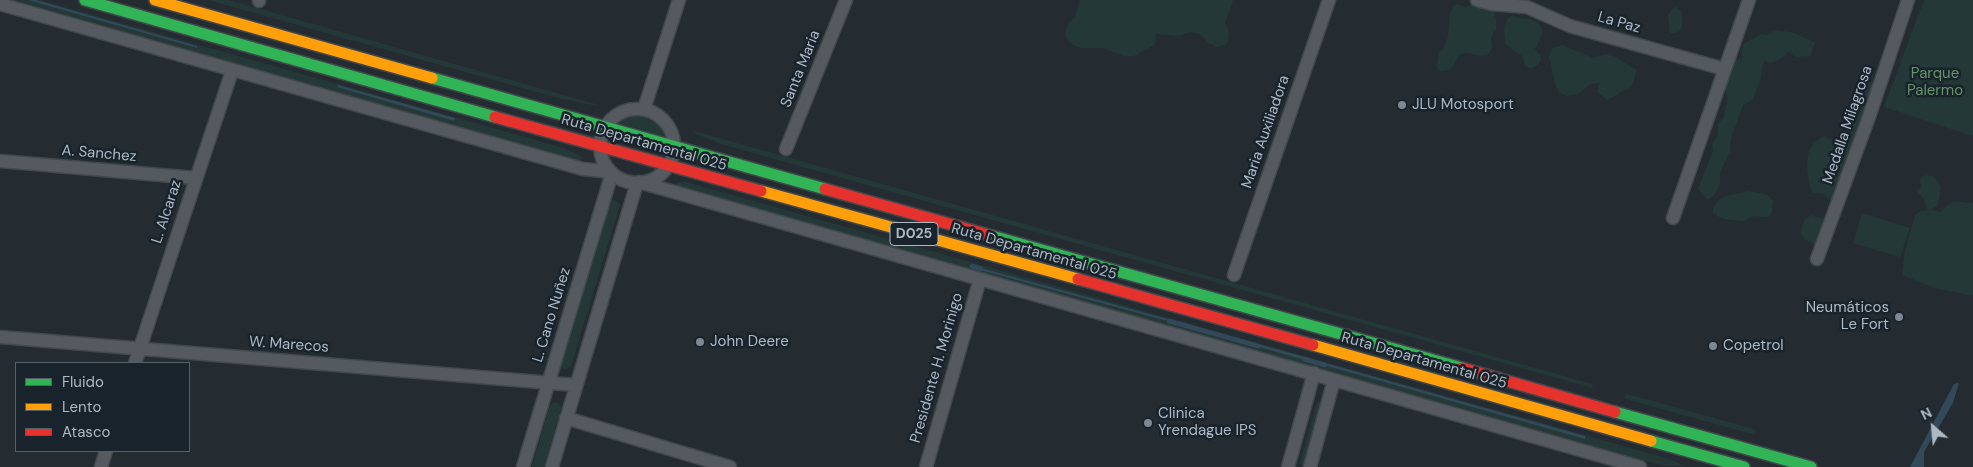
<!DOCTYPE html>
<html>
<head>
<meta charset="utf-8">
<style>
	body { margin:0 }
	#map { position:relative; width:1973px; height:467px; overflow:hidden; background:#242c31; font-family:"DM Sans",sans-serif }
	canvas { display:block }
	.legend { position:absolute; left:15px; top:362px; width:175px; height:90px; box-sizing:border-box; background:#18232b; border:1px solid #545f68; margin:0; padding:6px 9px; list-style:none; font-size:15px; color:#adb9c4 }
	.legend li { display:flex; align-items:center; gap:10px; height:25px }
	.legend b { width:25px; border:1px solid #545f68 }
	.north { position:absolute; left:1908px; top:402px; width:50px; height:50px; -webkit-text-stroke:4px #18232b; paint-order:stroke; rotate:333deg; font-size:14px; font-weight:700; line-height:20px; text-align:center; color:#adb9c4 }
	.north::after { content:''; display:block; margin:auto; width:18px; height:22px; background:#adb9c4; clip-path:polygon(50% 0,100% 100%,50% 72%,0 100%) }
</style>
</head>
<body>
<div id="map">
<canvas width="1973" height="467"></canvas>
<ul class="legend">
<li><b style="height:6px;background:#30b455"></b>Fluido</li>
<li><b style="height:6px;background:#ff9f0a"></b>Lento</li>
<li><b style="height:6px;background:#e5322d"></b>Atasco</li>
</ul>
<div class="north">N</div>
</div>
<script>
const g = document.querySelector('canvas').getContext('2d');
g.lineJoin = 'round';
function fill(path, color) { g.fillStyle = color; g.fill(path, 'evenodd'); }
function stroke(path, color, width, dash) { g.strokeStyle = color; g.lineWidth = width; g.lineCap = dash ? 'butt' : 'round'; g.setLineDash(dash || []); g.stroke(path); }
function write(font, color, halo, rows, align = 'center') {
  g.font = font + ' "DM Sans",sans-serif'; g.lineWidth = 5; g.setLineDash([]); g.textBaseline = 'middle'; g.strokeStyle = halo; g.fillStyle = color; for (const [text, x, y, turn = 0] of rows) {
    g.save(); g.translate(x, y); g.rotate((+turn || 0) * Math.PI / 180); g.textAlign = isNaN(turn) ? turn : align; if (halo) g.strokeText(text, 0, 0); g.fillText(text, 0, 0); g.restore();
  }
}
fill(new Path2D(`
	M15,0H40L564,148L584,158L579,160L550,153Z
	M208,0H228L599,105L598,106L562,99Z
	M1080,0H1232L1233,2L1225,22L1229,32L1227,44L1217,47L1207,42L1200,34L1190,32L1179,36L1156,34L1154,45L1134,56H1124L1103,48H1082L1073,45L1065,37L1067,25L1075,17Z
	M1924,0H1973V136L1884,107Z
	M1455,4L1466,7L1471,4L1493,10L1496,19V29L1491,38L1492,48L1488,55C1475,58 1471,51 1464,53C1452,57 1458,72 1440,71L1437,67L1439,53L1444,48L1448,37L1450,13Z
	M1676,7L1682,12V27L1678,32L1670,34L1668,15L1673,8Z
	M1513,15C1518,19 1522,18 1528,19C1549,23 1542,37 1535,49L1542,58L1538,65L1532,68L1526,67L1522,56L1505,44L1504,30L1508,18Z
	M1773,30L1791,32L1815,42L1810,56L1795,57L1788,51L1783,57L1772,63L1764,61L1762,67L1761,78L1753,99L1743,105L1731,139L1730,151L1720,172V184L1715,194L1708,200L1698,189L1713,151L1712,144L1718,134V124L1724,117L1728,97L1725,91L1724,77L1732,58L1741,60L1743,44L1761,34L1769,35Z
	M1562,45L1593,58L1605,54L1616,57L1636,70L1634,81L1628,89C1619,91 1615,97 1607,100L1597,91L1600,82L1589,85L1580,93L1567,96L1559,92L1555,84L1549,56L1553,48Z
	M1870,81L1879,84L1847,194L1830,200L1824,194L1812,193C1808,182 1804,156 1812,146C1815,142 1820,139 1824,136L1835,142L1844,138L1850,107Z
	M636,116C650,118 659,123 665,136L619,123L626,118Z
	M694,131L1592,384L1593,388L721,144L694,133Z
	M1925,175L1934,177L1941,186L1938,204L1931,210L1941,212C1953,198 1956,202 1973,203V296L1935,288L1902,275L1905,251L1915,215L1921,211L1929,210L1927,209L1924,199L1916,191L1921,187L1920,179Z
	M686,182L1666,458L1686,466H1664L675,186L677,183Z
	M1747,191L1761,193L1769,196L1773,201L1771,215L1766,217L1753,216L1744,221L1724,219L1713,214C1714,192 1733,197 1747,191Z
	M612,200L617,201L620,205L571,366L565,370L561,366V363L609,202Z
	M1862,213L1910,228L1900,257L1853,243Z
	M1811,215L1828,220L1819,247L1804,239L1800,233L1804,220Z
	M1627,394L1754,429L1755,431L1752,434L1626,399L1624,397Z
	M1319,402L1321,403L1304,464L1302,466L1300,463L1317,403Z
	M553,403H558L561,408L544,467H532L550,405Z`), '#243937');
fill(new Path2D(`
	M28,0H36L197,46V48Z
	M338,85L455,118L454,121L337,87Z
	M977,267L1186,324V326L976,269Z
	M1189,325L1309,358L1308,361L1189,327Z
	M1311,359L1585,436V439L1310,361Z
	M1959,383L1953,403L1924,452V467H1910L1954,384Z`), '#32495a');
stroke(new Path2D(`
	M972,266L981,269
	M1169,321L1258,346
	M1304,359L1325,365`), '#32495a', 4.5);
const street = new Path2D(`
	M1477,0L1492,4L1527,7L1570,26L1724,69
	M259,1V0
	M0,4L583,169L611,172
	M600 146a37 37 0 1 1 74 0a37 37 0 1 1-74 0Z
	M644,109L679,0
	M786,149L846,0
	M0,161L195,178
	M639,182L1640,467
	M1673,218L1749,0
	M1817,259L1869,117L1908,0
	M1234,275L1329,0
	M0,337L575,385
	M135,363L232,71
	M566,418L730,467
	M101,467L106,451
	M523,467L612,173
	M552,467L637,183
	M926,467L980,279
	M1288,467L1314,373
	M1310,467L1334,380`);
const fast = new Path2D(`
	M85,0L495,117
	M432,78L825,189
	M992,236L1462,368
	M1615,412L1811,467
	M1651,441L1744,467`);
const slow = new Path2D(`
	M155,0L432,78
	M761,191L1078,279
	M1313,345L1651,441`);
const jam = new Path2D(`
	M495,117L761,191
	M825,189L992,236
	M1078,279L1313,345
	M1462,368L1615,412`);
stroke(street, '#42484c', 15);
stroke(fast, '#41484d', 14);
stroke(slow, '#41484d', 14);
stroke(jam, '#41484d', 14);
stroke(street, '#545a60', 12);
stroke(fast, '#30b455', 11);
stroke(slow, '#ff9f0a', 11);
stroke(jam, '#e5322d', 11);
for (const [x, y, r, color] of [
	[1402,105,5,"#7d8891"],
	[1899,317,5,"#7d8891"],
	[700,342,5,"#7d8891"],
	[1713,346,5,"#7d8891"],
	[1148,423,5,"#7d8891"]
]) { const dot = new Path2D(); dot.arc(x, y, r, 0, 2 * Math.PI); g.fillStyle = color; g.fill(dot); stroke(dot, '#18232b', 2); }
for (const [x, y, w] of [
	[914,234,48]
]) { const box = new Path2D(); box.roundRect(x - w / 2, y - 11.5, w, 23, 4); g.fillStyle = '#18232b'; g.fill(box); stroke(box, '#adb9c4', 1); }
write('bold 14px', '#adb9c4', null, [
	["D025",914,234]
]);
write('15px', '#adb9c4', '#18232b', [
	["La Paz",1619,23,16],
	["Santa Maria",801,69,-68],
	["Medalla Milagrosa",1848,125,-71],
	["Maria Auxiliadora",1266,132,-71],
	["Ruta Departamental 025",644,143,16],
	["A. Sanchez",99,154,5],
	["L. Alcaraz",167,212,-72],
	["Ruta Departamental 025",1034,252,16],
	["L. Cano Nuñez",552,315,-73],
	["W. Marecos",289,345,4],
	["Ruta Departamental 025",1424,361,16],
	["Presidente H. Morinigo",937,368,-74]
]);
write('15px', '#659468', '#18232b', [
	["Parque",1935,74],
	["Palermo",1935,91]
]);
write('15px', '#adb9c4', '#18232b', [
	["JLU Motosport",1412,105],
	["Neumáticos",1889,308,"right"],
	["Le Fort",1889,325,"right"],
	["John Deere",710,342],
	["Copetrol",1723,346],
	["Clinica",1158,414],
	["Yrendague IPS",1158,431]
], 'left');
</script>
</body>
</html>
